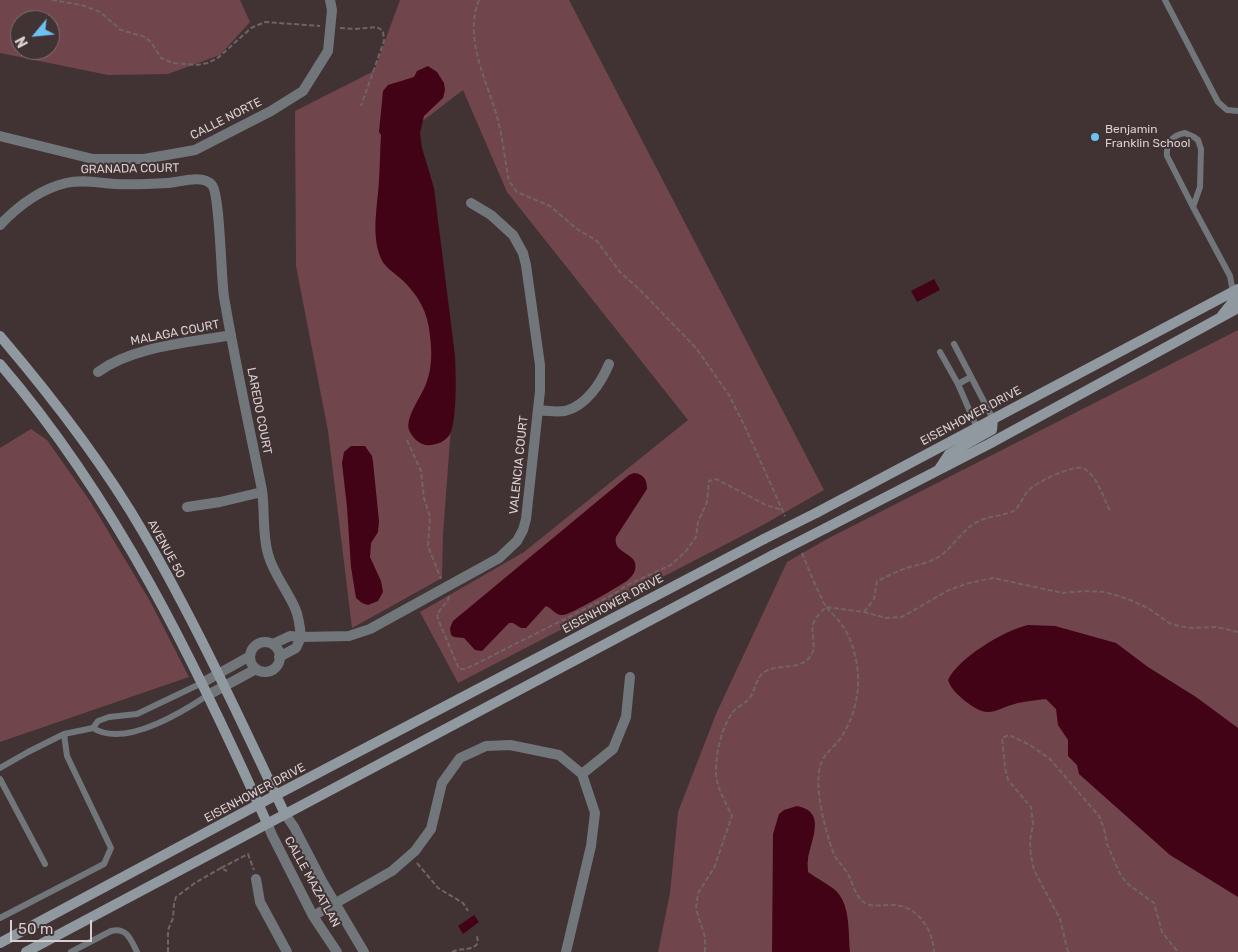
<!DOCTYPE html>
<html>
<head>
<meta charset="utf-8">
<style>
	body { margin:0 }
	#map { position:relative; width:1238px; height:952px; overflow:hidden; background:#413234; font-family:Rubik,sans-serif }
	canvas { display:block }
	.north { position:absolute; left:10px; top:10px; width:50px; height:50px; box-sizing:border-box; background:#413234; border:1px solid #7e7172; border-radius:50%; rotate:242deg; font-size:14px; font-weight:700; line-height:20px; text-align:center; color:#d9cfd0 }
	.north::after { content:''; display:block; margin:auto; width:18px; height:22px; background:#6cc2f3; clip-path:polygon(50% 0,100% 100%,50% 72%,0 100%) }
	.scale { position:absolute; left:10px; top:920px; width:82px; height:22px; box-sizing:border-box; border:2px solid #d9cfd0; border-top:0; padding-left:6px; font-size:15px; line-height:18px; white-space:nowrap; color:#d9cfd0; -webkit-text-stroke:4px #413234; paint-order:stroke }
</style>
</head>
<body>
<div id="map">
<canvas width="1238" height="952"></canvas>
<div class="north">N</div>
<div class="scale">50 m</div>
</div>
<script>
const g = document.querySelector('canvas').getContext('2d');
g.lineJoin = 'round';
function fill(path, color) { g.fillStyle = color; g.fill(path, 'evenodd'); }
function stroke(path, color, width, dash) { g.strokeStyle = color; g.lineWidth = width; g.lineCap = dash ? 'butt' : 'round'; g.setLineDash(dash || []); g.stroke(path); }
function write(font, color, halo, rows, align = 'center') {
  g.font = font + ' Rubik,sans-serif'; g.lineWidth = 4; g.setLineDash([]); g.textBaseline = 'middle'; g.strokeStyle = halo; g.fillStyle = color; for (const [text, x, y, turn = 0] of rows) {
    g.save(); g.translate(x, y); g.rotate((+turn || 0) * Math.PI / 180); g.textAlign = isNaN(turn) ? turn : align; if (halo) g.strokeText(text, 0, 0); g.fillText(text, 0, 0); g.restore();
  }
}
fill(new Path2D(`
	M0,0H240L250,22L220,55L168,74L108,75L0,53ZM20,20H50V50H20Z
	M400,0H569L824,490L763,525L458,683L420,612L524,552L688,420L507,192L463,90L416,126L438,218L454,386L443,535L442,578L352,628L328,431L296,266L295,111L374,71Z
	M1238,330V952H658L670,893L678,812L716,714L787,562L827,539Z
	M31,429L47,440L90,501L150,601L189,677L0,742V448Z`), '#71454c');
fill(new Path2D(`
	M428,66L437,72L444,83L445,90L443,98L424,116L420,133L422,148L434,188L455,356C456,376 457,414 451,432C447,442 435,446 425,445C418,443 412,437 409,430C405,416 423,395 427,381C432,367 432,351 430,336C428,312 418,294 400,278C392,271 383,266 380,256C371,232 378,204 379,180C380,165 380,150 381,135L379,132L383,91L388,85L414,77L417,71Z
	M934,279L940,290L917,302L911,291Z
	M351,446H365L372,456L373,462L379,521L378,532L371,543L370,557L381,581L383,592L378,601L368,605L362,603L356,598L351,567L347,507L342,463L344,452Z
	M634,473C644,474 647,480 647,489L616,537C612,555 640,552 635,570C634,574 631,577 628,580C620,586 570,615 563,615C556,616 552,608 546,606L526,628H521L513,623H509L482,651L475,650L464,638L454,637L451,635L450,628L453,621L629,475Z
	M1028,625L1055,626L1116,643L1148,667L1196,697L1238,728V897L1170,855L1079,774L1077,765L1068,756V740L1058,725L1056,709L1046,699C1037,700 1027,701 1018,703C992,710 990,720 965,701C957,694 951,689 948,680C958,658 1005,630 1028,625Z
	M797,806C828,812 810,841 808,860C807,863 808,868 808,872C816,878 826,883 834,889C851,903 848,932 850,952H772L773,834L779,814L784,810Z
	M474,915L479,922L463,934L458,926Z`), '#430317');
stroke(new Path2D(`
	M52,0L82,5L100,12L121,30L145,37L151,42L161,58L173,63L196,65L208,63L219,57L251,28L265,22L320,26
	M479,0C463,39 488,83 498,120C503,140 505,161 509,181L517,192L550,206L577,229L597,241L620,272L641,291L696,348L729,395L746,429L785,516
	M340,28L355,29L377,27L383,31L384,41L361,106
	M407,440L421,471L424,498L430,517L428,546L441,579
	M802,553C809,570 816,588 825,605C829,612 837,617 842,625C852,639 857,658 858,675C859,698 853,720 840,739C834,747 825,753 821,763C813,786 825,829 833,852C836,860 843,866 848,874C853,883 855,897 865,903C873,908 885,904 894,905C918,906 933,930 934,952
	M449,596L448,600L437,614L438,619L459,669H466L614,594L627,585L671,565L686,551L696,537L698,522L707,502L709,481L716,479L766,505L782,510
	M864,612L874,599L877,581C885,578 893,573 901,570C914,565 928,564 940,556C954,546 962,530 977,522C987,516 1011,515 1016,509C1021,504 1023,496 1029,490C1037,482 1070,466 1081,468C1095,470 1104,499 1110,511
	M417,863L438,888L463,903L468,911
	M221,868L248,854L254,870
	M168,952V930L173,918L174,904L176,897L195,883L221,868L227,871
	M452,952C461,947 471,952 478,943L477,936
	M705,952V937L696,909L698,893L714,868L732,816C727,805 720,794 717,781C713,762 721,727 733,712C737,707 744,704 748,700C756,692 754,678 766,671C779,664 799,670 809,658C819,647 809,634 814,622C816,617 822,611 826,607L864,612L886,618L902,617L949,590L969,583L993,578L1063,593L1084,591L1105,592L1128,599L1148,608L1169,623L1179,626L1191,628L1216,627L1238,632
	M1068,952L1060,919L1034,870L1031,856L1030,841L1033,824L1031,807L1008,780L1005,768L1002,738L1009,735L1030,745L1050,759L1099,816L1104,829L1107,844L1121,876L1129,885L1154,903L1162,932L1178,952`), '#716365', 2, [5, 2.5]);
stroke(new Path2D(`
	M1165,0L1218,102L1227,110L1238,111
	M1185,133L1194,137L1198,140L1201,149L1200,187L1193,207L1167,156C1166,144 1172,135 1185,133Z
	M1193,207L1230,276L1233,292
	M954,344L993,419
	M940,352L958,384L977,428
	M958,384L971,377
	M93,728C124,748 181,713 208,695
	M0,768L28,752L64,734L93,728L98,721L109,717L137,714L202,683
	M0,779L45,864
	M0,918L104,864L111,848L67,756L64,734
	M71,952L111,931C127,927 131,940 137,952`), '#70767a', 6);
stroke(new Path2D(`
	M0,136L93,159H144L195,150L271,111L303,91L328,51L332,10L330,0
	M0,225C18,206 41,189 66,183C83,179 99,183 115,184C133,185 151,184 168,183C181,182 202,174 212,185C220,194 221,278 224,297C235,362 249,426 262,490C265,511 262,533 268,554C273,573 287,590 295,608C299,617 300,627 301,637
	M98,372C134,346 188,343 231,335
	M538,410C546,411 557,412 565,411C586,406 601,383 609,364
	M187,507L220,502L262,492
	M250 657a15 15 0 1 1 30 0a15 15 0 1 1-30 0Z
	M273,644L290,636L301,637L349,636L370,629L499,558L517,541L523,530L526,519L540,391V365L526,265L523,253L513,235L491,215L471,203
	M279,657L296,648L301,637
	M202,683L250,656
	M208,695L256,669
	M582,774L613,749L626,717L630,677
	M285,814L294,827L322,881L364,952
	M267,823L272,835L313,916L337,952
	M256,879L260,902L287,952
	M313,916L392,871L415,851L431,829L442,783L460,758L486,746L510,745L559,755L582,774
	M566,952L591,846L595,813L582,774`), '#70767a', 10);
stroke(new Path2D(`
	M1222,315L1234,300L1233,292
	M0,336C52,397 103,463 143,532C196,623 240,719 285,814
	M0,364C116,499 195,662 267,823
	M939,469L949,454L992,430L993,419
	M816,513L1238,289
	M826,528L989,444L1238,308
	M0,943L276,795L764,539
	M26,952L773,555`), '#8f999f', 10);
stroke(new Path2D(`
	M764,539L816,513
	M773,555L826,528`), '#8f999f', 10);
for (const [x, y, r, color] of [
	[1095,137,5,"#6cc2f3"]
]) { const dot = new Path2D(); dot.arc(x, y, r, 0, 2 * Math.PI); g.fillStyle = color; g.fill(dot); stroke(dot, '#413234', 2); }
write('12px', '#d9cfd0', '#413234', [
	["CALLE NORTE",226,119,-27],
	["GRANADA COURT",130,169,-1],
	["MALAGA COURT",175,333,-11],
	["LAREDO COURT",259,411,79],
	["EISENHOWER DRIVE",971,416,-28],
	["VALENCIA COURT",519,465,-84],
	["AVENUE 50",166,549,61],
	["EISENHOWER DRIVE",613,604,-28],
	["EISENHOWER DRIVE",255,793,-28],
	["CALLE MAZATLAN",312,882,61]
]);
write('12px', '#d9cfd0', '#413234', [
	["Benjamin",1105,130],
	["Franklin School",1105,144]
], 'left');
</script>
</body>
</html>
